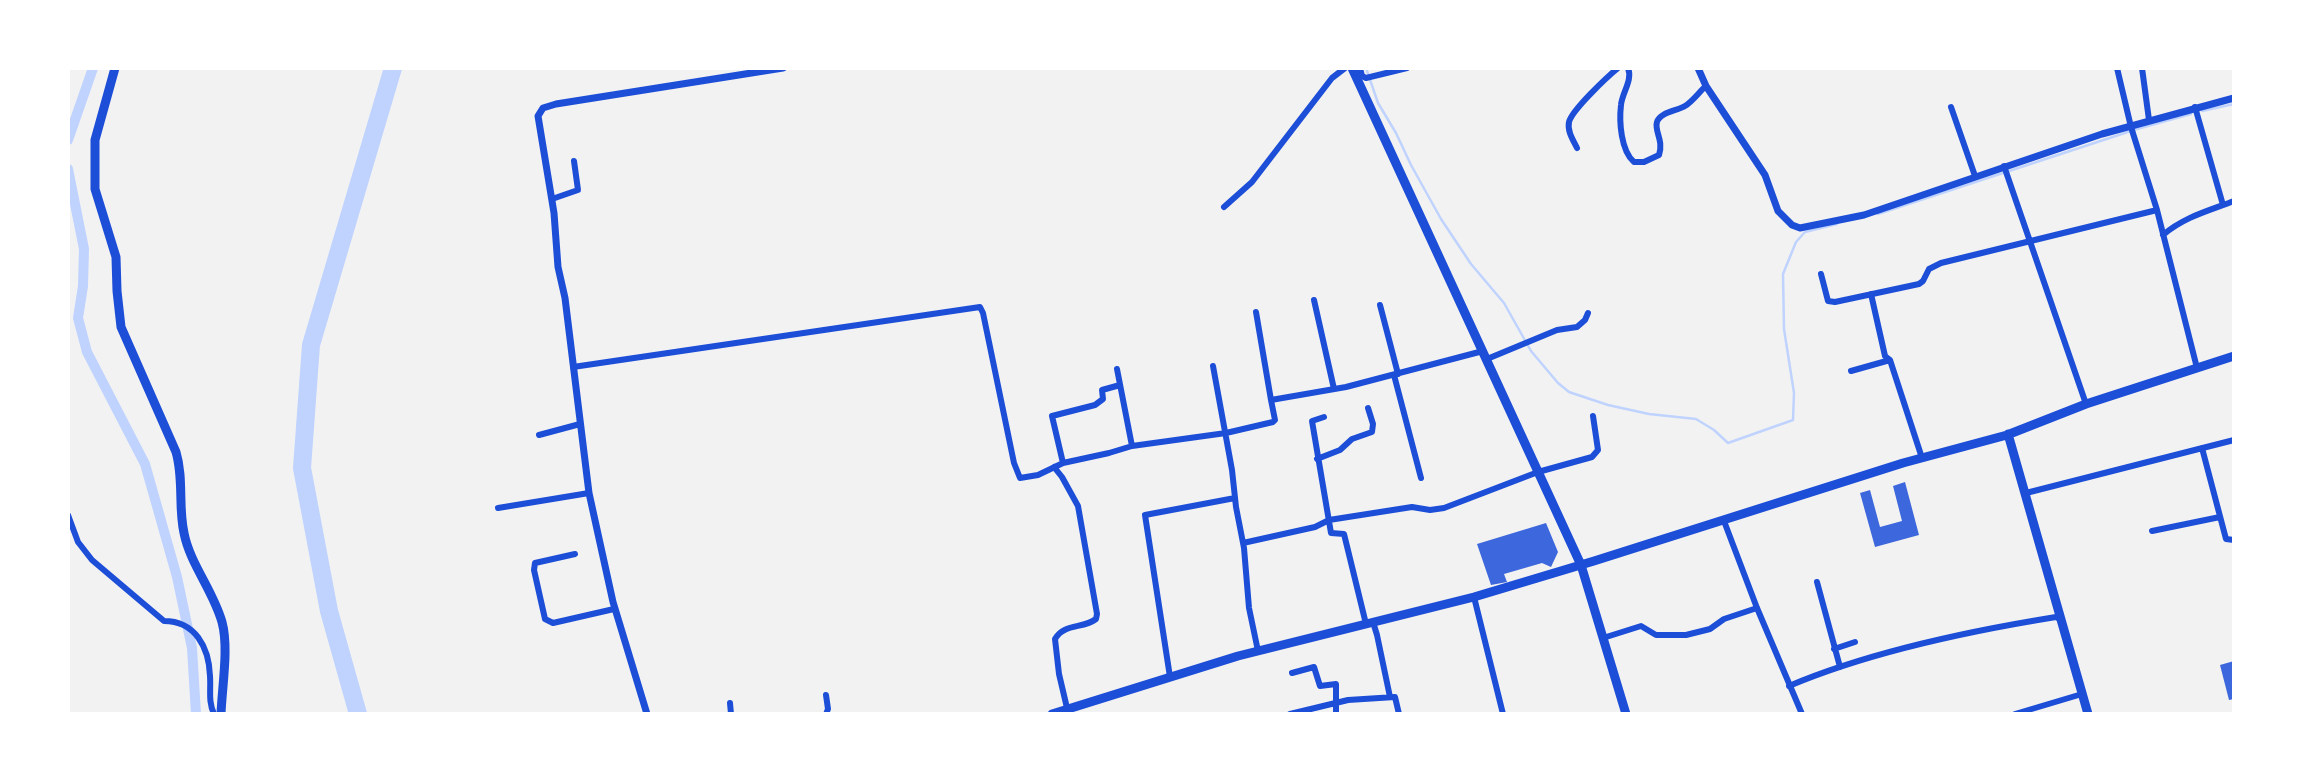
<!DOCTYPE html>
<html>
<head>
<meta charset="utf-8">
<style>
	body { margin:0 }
	#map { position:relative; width:2302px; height:782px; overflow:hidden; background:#f2f2f2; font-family:Quicksand,sans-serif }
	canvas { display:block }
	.frame { position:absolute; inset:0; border:70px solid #fff; pointer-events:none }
</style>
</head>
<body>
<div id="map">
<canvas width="2302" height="782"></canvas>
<div class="frame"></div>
</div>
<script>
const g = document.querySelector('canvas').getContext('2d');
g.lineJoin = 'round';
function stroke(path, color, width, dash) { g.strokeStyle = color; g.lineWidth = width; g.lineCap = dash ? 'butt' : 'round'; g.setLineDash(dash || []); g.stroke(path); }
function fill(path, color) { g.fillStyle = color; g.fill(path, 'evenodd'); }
stroke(new Path2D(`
	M1366,68L1378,103L1396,133L1411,165L1441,219L1471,264L1504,303L1531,351L1558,383L1569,392L1608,405L1649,414L1696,419L1714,430L1728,443L1793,420L1794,393L1784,329L1783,274L1796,242L1805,232L1837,224
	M2202,111L2234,104
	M1878,214L2137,129L2191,114`), '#bfd3fe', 2.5);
stroke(new Path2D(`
	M68,140L93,68
	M68,169L84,249L83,286L78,318L87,352L145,464L177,577L192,648L196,714`), '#bfd3fe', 10);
stroke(new Path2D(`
	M358,714L329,611L302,468L311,345L393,68`), '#bfd3fe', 18);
fill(new Path2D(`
	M1905,482L1919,535L1875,547L1860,493L1870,490L1880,527L1902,521L1893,486Z
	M1546,523L1558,552L1551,567L1542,563L1504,574L1507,582L1491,585L1477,544Z
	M2234,661V699L2229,700L2220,665Z`), '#3d67dc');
stroke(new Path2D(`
	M1360,68L1362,76L1366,78L1407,68
	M1628,68C1633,80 1622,93 1621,105C1619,122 1621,151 1634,162H1644L1659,155C1664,140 1654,131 1657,122C1660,112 1677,111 1685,106C1693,101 1699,92 1706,86
	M2117,68L2131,127L2157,210L2197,368
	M2142,68L2149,120
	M1951,107L1975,176
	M2195,107L2223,205
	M1577,148C1573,140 1567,131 1569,122C1572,110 1607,77 1618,68
	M2004,166L2086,404
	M552,199L578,190L574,161
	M1224,207L1252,182L1332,78L1345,68
	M2163,235C2184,217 2208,211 2234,201
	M1821,274L1828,301L1835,302L1919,284L1923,281L1929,269L1941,263L2157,210
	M1871,294L1885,356L1890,360L1922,458
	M1314,300L1334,389
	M1380,305L1398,374
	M1256,312L1271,400
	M1487,359L1557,330L1577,327L1585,320L1588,313
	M1213,366L1232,470L1236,507L1244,548L1249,608L1258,651
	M573,367L980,307L983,313L1014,463L1020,478L1038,475L1063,463L1109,453L1132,446
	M1117,369L1132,446L1226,433L1273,422L1275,420L1271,400L1346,387L1483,351
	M1851,371L1890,360
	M1394,375L1421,478
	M1324,417L1312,421L1331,533L1344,534L1366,624
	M539,435L580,424
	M2202,448L2226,539L2234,540
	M1317,459L1340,450L1352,439L1372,432L1373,424L1368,408
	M1063,463L1052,416L1095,405L1103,399L1102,390L1120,385
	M1054,467L1062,477L1078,506L1097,614L1096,619C1083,629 1064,623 1055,639L1059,674L1067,708
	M2026,493L2234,440
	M498,508L589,493
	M68,515L78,542L92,560L164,621C195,621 209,647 210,676C211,690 208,701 214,714
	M1724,521L1757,608L1802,714
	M2152,531L2220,517
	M1243,543L1315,527L1329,520L1412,507L1430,510L1444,508L1538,472L1592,457L1598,450L1593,416
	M575,554L535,563L534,570L545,619L553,623L614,609
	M1817,582L1840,667
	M1474,597L1503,714
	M1373,622L1377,635L1390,697
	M1603,638L1641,626L1656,635H1686L1710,629L1724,619L1757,608
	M1834,649L1855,642
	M1292,673L1314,667L1320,686L1336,684V714
	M1170,677L1145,515L1235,498
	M1789,686C1869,652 1969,631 2056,617L2060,619
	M730,703L731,714
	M826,714L828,709L826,695
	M1290,714L1348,700L1395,697L1399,714
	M2015,714L2082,694`), '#1d4ed8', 6);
stroke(new Path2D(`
	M1698,68L1706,86L1765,175L1778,211L1792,225L1800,228L1864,215L2102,134L2234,98
	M647,714L613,602L589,493L565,298L558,267L554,213L538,116L543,108L556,104L783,68`), '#1d4ed8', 7);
stroke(new Path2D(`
	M115,68L95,140V189L116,257L117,291L121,327L176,452C184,479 178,506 184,533C190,564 213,590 222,622C229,648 222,686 221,714
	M1352,68L1581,565L1626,714
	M2008,434L2088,714
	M1052,714L1238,656L1474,597L1594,561L1903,463L2007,435L2086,404L2234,356`), '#1d4ed8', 9);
</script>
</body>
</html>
